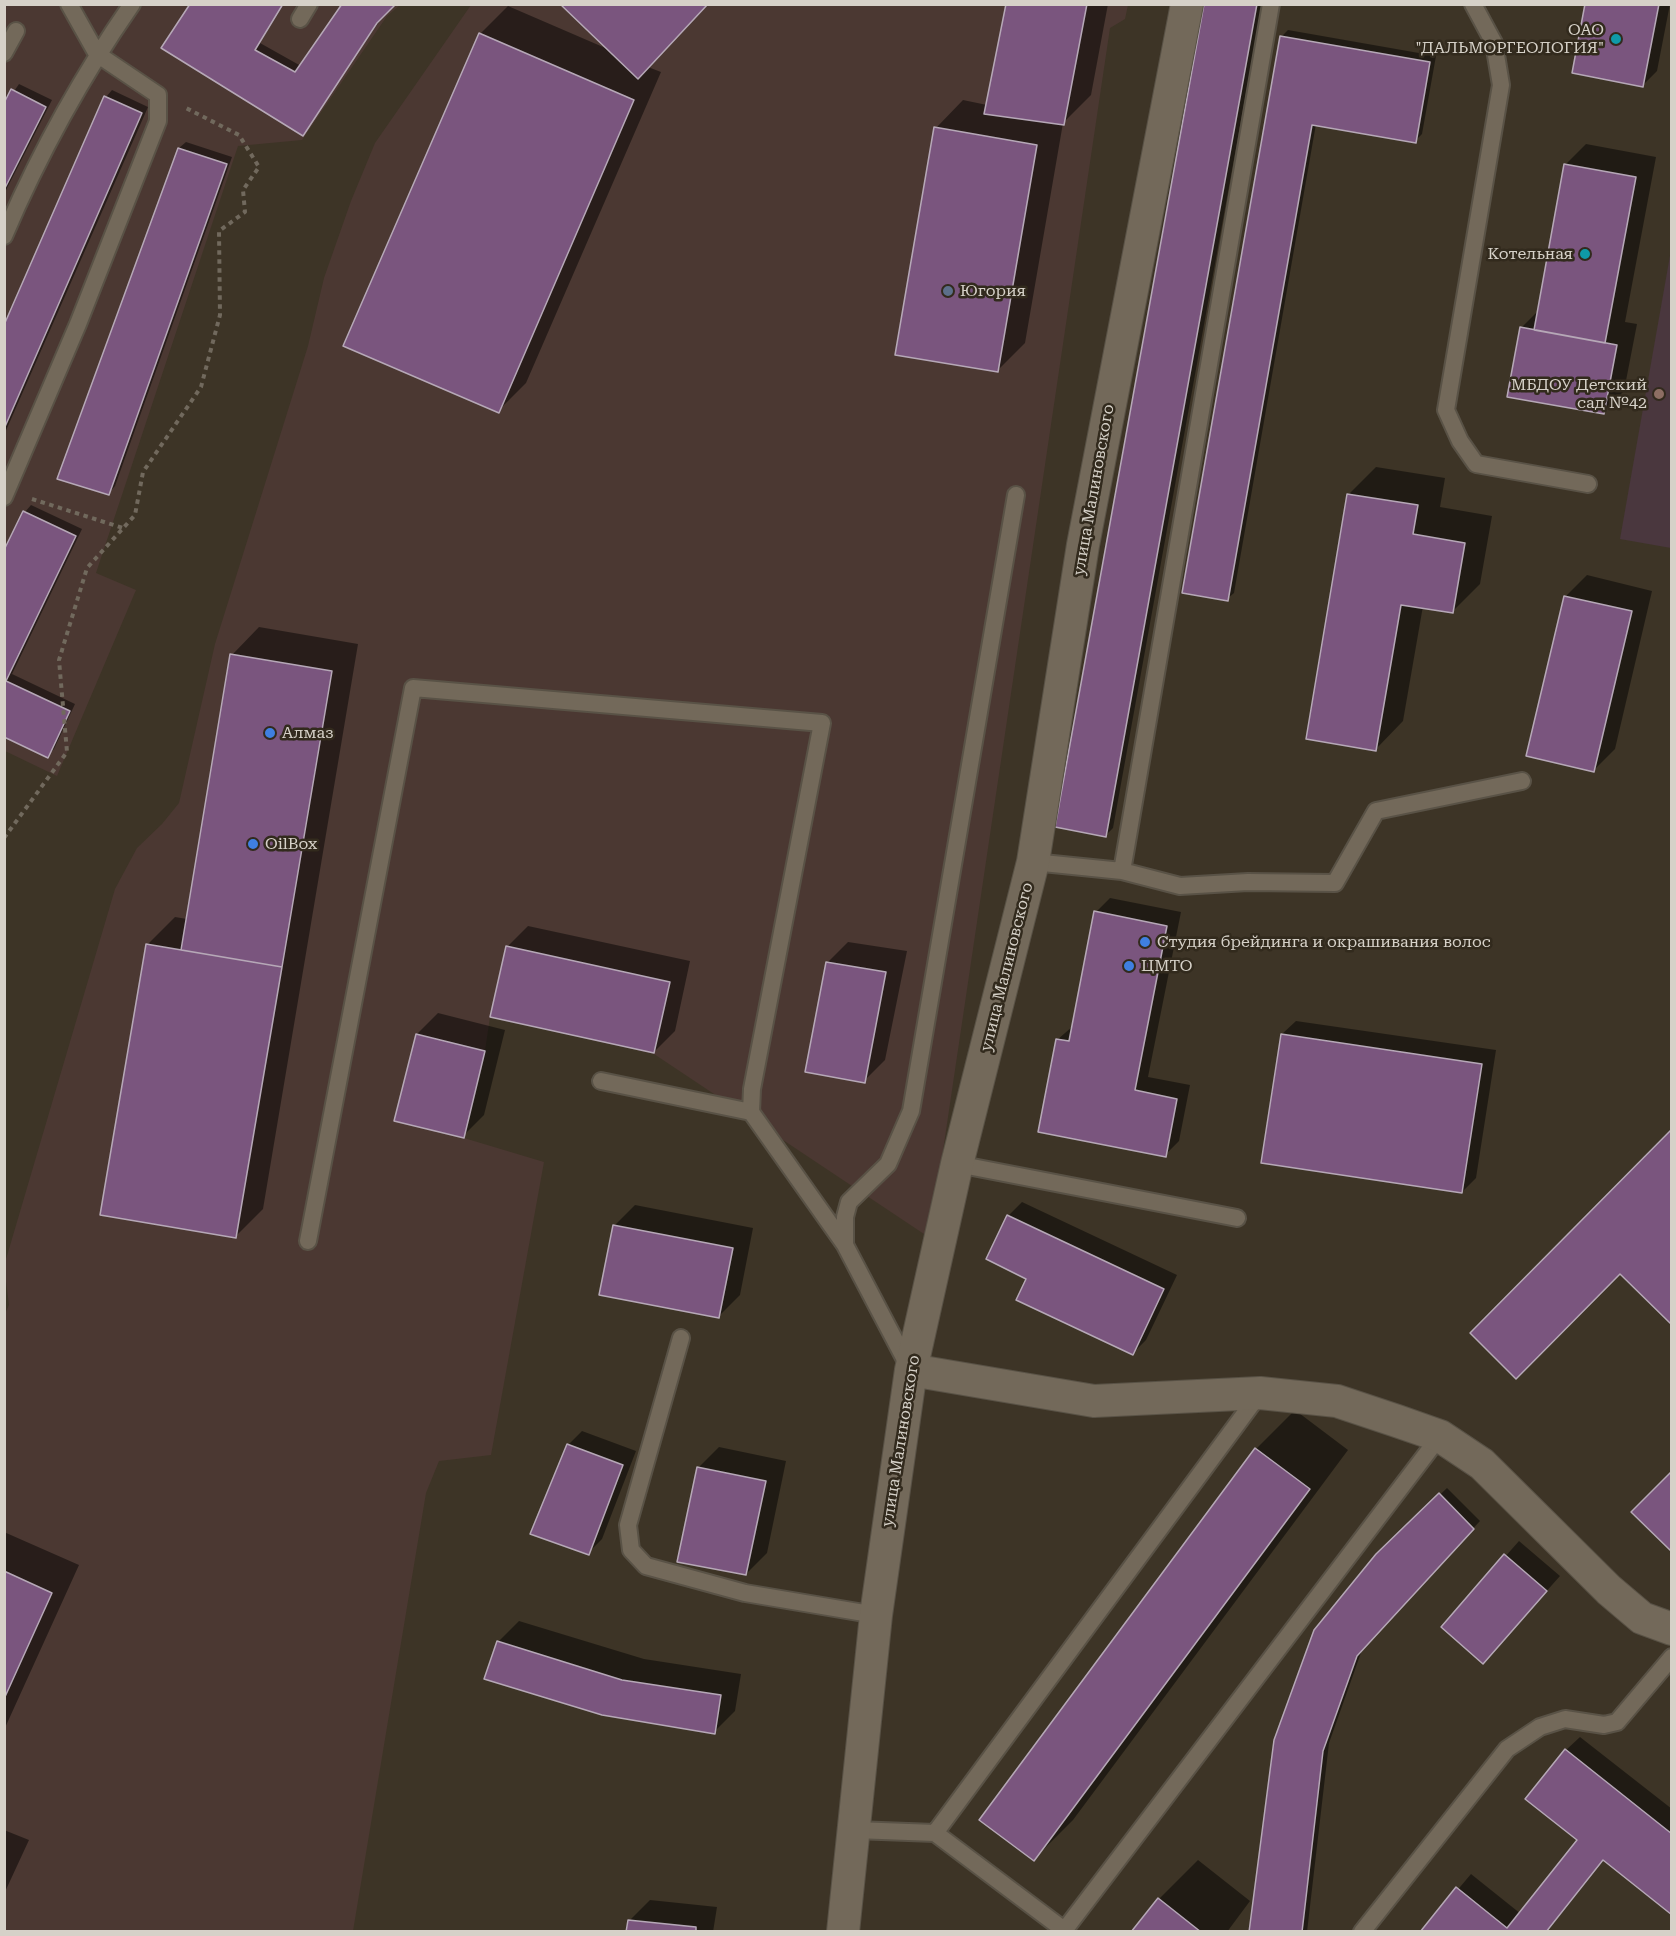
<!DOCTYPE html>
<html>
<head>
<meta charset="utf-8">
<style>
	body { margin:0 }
	#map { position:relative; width:1676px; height:1936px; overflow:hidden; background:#3d3426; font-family:"Roboto Serif",serif }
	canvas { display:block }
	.frame { position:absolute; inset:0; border:6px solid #d6d1c8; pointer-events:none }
</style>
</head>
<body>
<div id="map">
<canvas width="1676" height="1936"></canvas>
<div class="frame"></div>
</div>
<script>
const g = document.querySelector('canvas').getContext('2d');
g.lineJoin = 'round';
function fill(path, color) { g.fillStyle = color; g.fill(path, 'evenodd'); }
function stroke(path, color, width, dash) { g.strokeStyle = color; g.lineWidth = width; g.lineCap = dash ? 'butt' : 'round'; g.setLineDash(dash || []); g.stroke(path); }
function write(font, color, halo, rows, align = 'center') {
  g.font = font + ' "Roboto Serif",serif'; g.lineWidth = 5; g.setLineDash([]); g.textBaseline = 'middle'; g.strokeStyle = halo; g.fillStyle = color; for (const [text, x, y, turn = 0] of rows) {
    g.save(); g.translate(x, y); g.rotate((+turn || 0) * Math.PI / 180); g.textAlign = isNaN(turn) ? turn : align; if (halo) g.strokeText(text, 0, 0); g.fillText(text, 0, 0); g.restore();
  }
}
fill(new Path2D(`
	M4,5H400L387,16L302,140L238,146L96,573L136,590L57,776L5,751Z
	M471,5H1128L1125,19L1110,28L930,1238L654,1054L490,1017L485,1051L464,1138L544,1162L491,1455L439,1461L426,1493L353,1931H5L4,1316L9,1305L4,1266L115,889L137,848L162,824L179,803L215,644L308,346L324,278L351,201L375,143Z`), '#4b3832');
fill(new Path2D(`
	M1671,250V548L1620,539Z`), '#4a373e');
fill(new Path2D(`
	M191,4H284L260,43L301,66L383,16L302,134Z
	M562,4H708L648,67L661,72L526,383L498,411L480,34L508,6L610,50Z
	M1007,4H1108L1091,95L1063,123L1025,343L997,371L936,128L963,100L987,105Z
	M1205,4H1262L1113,828L1106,835Z
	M1587,4H1670L1657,71L1643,85Z
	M1288,30L1436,56L1422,134L1415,141L1316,124L1234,593L1227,599L1281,37Z
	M19,84L52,100L4,194V106Z
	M112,90L148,107L4,435V329L106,97Z
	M186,142L232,157L115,486L109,493L59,478L179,148Z
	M1586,144L1656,157L1625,322L1637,324L1624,391L1603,412L1521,328L1539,310L1565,165Z
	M1376,467L1445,478L1440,507L1492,516L1480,584L1453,611L1423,606L1403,721L1376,749L1349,494Z
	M31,505L82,529L12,674L75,704L54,749L47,756L4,735V554L25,512Z
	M1587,575L1652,591L1615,749L1594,770L1566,596Z
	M259,627L358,644L263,1209L236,1236L147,945L175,917L187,919L232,655Z
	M1110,898L1181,912L1148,1077L1190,1085L1179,1141L1165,1155L1057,1040L1073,1026L1096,912Z
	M528,926L690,961L675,1031L654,1052L507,947Z
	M848,942L907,951L885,1060L864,1081L827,963Z
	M438,1013L505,1030L484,1115L463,1136L417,1034Z
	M1296,1021L1496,1050L1476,1178L1462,1192L1282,1034Z
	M1022,1202L1177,1275L1146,1340L1132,1354L1028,1278L1008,1216Z
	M635,1205L753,1228L740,1295L719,1316L614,1226Z
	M1295,1410L1348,1450L1073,1820L1034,1859L1256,1449Z
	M582,1431L636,1451L602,1539L588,1553L568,1445Z
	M719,1447L786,1461L767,1553L746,1574L698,1468Z
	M1447,1488L1480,1521L1363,1647L1329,1743L1307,1932H1250L1377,1555Z
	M4,1532L79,1565L4,1730Z
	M1519,1541L1560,1576L1496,1648L1443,1627Z
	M519,1621L644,1659L741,1674L735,1711L714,1732L498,1642Z
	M1580,1737L1672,1809V1913L1604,1860L1547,1932H1422L1471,1874L1521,1914L1579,1840L1566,1750Z
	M4,1830L29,1840L4,1894Z
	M1198,1860L1250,1901L1227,1932H1133L1159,1899Z
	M650,1900L717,1907L713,1932H627L629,1921Z`), '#0007');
const building = new Path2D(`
	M190,4H283L255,50L295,72L342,4H396L377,23L303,136L161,48Z
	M560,4H708L638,79Z
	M1006,4H1087L1064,125L984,114Z
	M1204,4H1257L1106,837L1055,827Z
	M1585,4H1659L1643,87L1572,73Z
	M479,33L634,100L499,413L343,346Z
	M1280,36L1430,62L1416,143L1312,125L1228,601L1182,593Z
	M11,89L46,107L4,190V103Z
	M104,96L142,113L4,429V325Z
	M934,127L1037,145L998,372L895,355Z
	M178,148L227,164L109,495L57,479Z
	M1564,164L1636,177L1605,343L1534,330Z
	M1520,327L1617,345L1604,414L1507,397Z
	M1347,494L1418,505L1413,534L1465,543L1453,613L1401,605L1376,751L1306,739Z
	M23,511L76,536L6,681L70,711L48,758L4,737V550Z
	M1564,596L1632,611L1594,772L1526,756Z
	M230,654L332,671L282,967L181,950Z
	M1094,911L1167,926L1135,1090L1177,1099L1166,1157L1038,1132L1056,1039L1069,1041Z
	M146,944L282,967L236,1238L100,1215Z
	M506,946L670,982L654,1053L490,1017Z
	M826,962L886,972L865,1083L805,1072Z
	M416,1034L485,1051L464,1138L394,1121Z
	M1281,1034L1482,1064L1462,1193L1261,1163Z
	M1672,1129V1325L1620,1274L1516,1379L1470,1333Z
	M1007,1215L1164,1289L1133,1355L1016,1300L1026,1279L986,1259Z
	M613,1225L733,1248L719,1318L599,1295Z
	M567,1444L623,1465L589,1555L530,1534Z
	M1255,1448L1310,1489L1034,1861L979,1820Z
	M697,1467L766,1481L746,1575L677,1562Z
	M1672,1471V1552L1631,1512Z
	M1439,1493L1474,1529L1357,1656L1323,1751L1302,1932H1249L1274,1740L1314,1630L1376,1554Z
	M1504,1554L1547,1591L1483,1664L1441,1627Z
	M4,1571L52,1593L4,1699Z
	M497,1641L622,1680L721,1695L715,1734L602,1715L484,1679Z
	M1565,1749L1672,1834V1915L1603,1860L1546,1932H1420L1456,1887L1507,1928L1577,1840L1525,1799Z
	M1158,1898L1201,1932H1131Z
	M628,1920L696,1927V1932H626Z`);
fill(building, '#7a557e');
stroke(building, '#b6a8b7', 1.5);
const lane = new Path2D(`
	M1473,4L1494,43L1501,85L1446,410L1460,441L1476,464L1588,484
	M300,19L309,4
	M4,53L16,31
	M4,236C39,154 82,76 132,4
	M4,497L78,324L158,121V95L97,54L69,4
	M1033,862L1122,871L1180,886L1248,882L1335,883L1376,811L1522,781
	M1122,871L1271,4
	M601,1081L751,1112
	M957,1164L1237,1218
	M308,1241L413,688L822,723L752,1089L751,1112L845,1245
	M681,1338L628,1525L631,1550L646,1566L745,1593L876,1615
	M910,1369L845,1245V1217L849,1202L888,1164L911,1111L1016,495
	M855,1830L935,1833L1260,1393
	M935,1833L1064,1930
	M1063,1932L1440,1436
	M1362,1932L1507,1749L1540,1727L1565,1719L1604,1725L1617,1722L1672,1657`);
const street = new Path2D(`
	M911,1370L1094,1401L1260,1393L1337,1401L1397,1421L1440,1436L1482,1464L1609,1590L1642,1618L1672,1629
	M843,1932L876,1615L911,1370L957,1164L1033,862L1083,545L1187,4`);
stroke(lane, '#595246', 20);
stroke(street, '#595246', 34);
stroke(new Path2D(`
	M32,499L123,528
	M4,838L67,752L59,660L87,568L135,515L143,472L201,387L220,315L219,231L245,212L243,190L259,167L239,135L186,108`), '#71695d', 4, [4.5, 4.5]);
stroke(lane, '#73695a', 16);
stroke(street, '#73695a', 32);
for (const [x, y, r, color] of [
	[1616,39,6,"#0f9aa8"],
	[1585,254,6,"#0f9aa8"],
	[948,291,6,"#5c6f8a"],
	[1659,394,6,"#8d6e63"],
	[270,733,6,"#3f7fe0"],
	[253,844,6,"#3f7fe0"],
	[1145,942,6,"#3f7fe0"],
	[1129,966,6,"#3f7fe0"]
]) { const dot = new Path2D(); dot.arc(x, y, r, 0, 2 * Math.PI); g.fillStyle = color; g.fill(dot); stroke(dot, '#322a1d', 2); }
write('16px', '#d6d1c8', '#322a1d', [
	["ОАО",1604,30,"right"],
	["\"ДАЛЬМОРГЕОЛОГИЯ\"",1604,48,"right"],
	["Котельная",1573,254,"right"],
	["Югория",960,291],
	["МБДОУ Детский",1647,385,"right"],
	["сад №42",1647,403,"right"],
	["Алмаз",282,733],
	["OilBox",265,844],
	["Студия брейдинга и окрашивания волос",1157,942],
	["ЦМТО",1141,966]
], 'left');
write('16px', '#d6d1c8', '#322a1d', [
	["улица Малиновского",1094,490,-80],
	["улица Малиновского",1007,967,-76],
	["улица Малиновского",901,1441,-81]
]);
</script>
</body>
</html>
